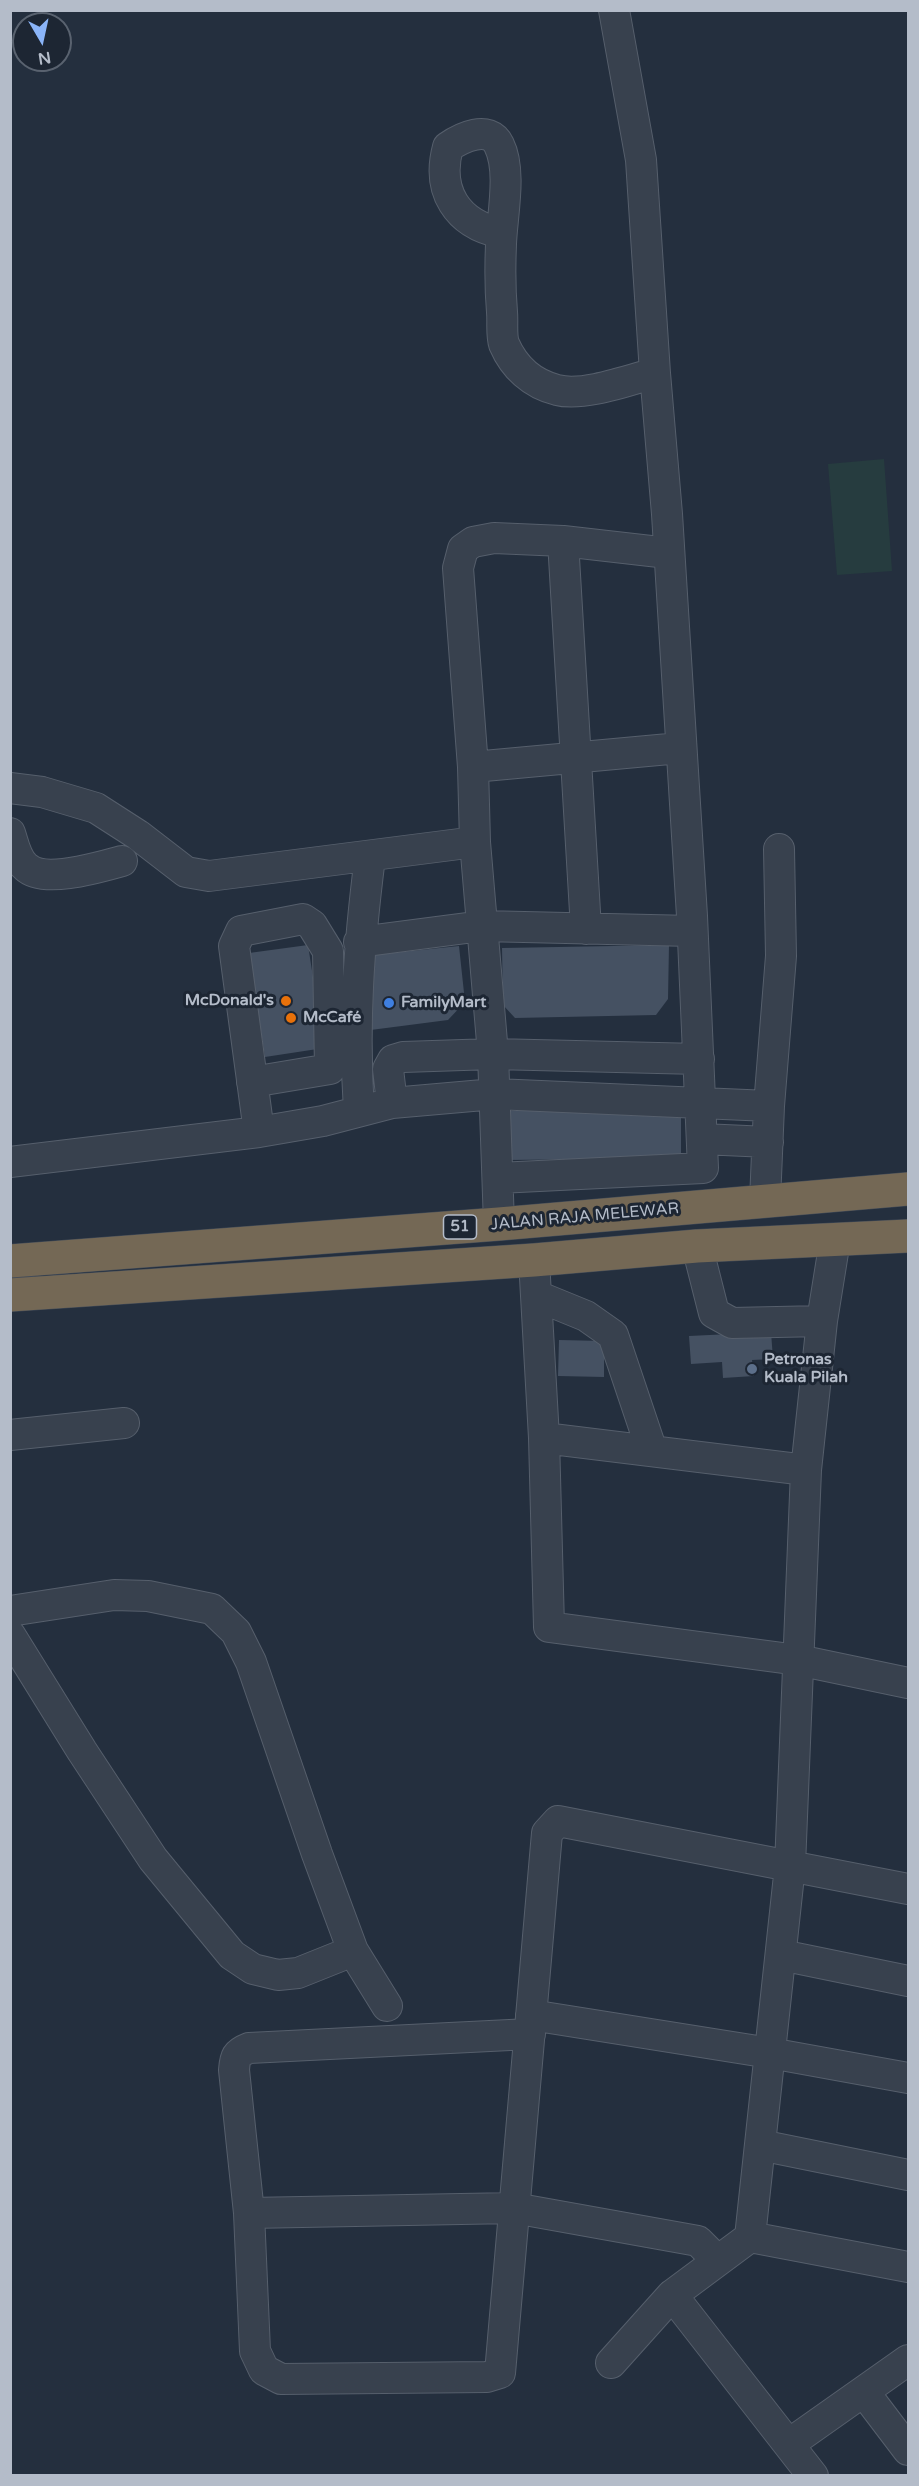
<!DOCTYPE html>
<html>
<head>
<meta charset="utf-8">
<style>
	body { margin:0 }
	#map { position:relative; width:919px; height:2486px; overflow:hidden; background:#242f3e; font-family:"Varela Round",sans-serif }
	canvas { display:block }
	.frame { position:absolute; inset:0; border:12px solid #b4bcc9; pointer-events:none }
	.north { position:absolute; left:12px; top:12px; width:60px; height:60px; box-sizing:border-box; background:#1d2633; border:2px solid #59626f; border-radius:50%; rotate:171deg; font-size:16px; font-weight:700; line-height:24px; text-align:center; color:#b4bcc9 }
	.north::after { content:''; display:block; margin:auto; width:21px; height:27px; background:#8ab4f8; clip-path:polygon(50% 0,100% 100%,50% 72%,0 100%) }
</style>
</head>
<body>
<div id="map">
<canvas width="919" height="2486"></canvas>
<div class="frame"></div>
<div class="north">N</div>
</div>
<script>
const g = document.querySelector('canvas').getContext('2d');
g.lineJoin = 'round';
function fill(path, color) { g.fillStyle = color; g.fill(path, 'evenodd'); }
function stroke(path, color, width, dash) { g.strokeStyle = color; g.lineWidth = width; g.lineCap = dash ? 'butt' : 'round'; g.setLineDash(dash || []); g.stroke(path); }
function write(font, color, halo, rows, align = 'center') {
  g.font = font + ' "Varela Round",sans-serif'; g.lineWidth = 6; g.setLineDash([]); g.textBaseline = 'middle'; g.strokeStyle = halo; g.fillStyle = color; for (const [text, x, y, turn = 0] of rows) {
    g.save(); g.translate(x, y); g.rotate((+turn || 0) * Math.PI / 180); g.textAlign = isNaN(turn) ? turn : align; if (halo) g.strokeText(text, 0, 0); g.fillText(text, 0, 0); g.restore();
  }
}
fill(new Path2D(`
	M884,459L892,571L837,575L828,464Z`), '#263c3f');
fill(new Path2D(`
	M308,945L324,1048L265,1057L249,953Z
	M669,945L668,999L656,1015L515,1018L503,1005L502,948Z
	M459,946L465,1002L448,1020L363,1031L373,955Z
	M507,1111H681V1158L508,1160Z
	M771,1332L773,1359L752,1360L754,1376L723,1378L722,1362L691,1364L689,1336Z
	M559,1340L604,1341V1377L558,1376Z`), '#455162');
const minor = new Path2D(`
	M501,233C457,224 436,191 448,147C461,138 489,124 499,145C512,171 502,216 501,244C500,267 500,289 502,312C503,322 501,335 504,344C514,367 532,384 557,390C583,397 629,380 655,373
	M563,541L586,929
	M473,767L680,748
	M10,788L42,792L96,808L138,835L186,872L209,876L475,842
	M10,833C14,845 16,859 26,867C44,884 100,867 122,861
	M359,942L482,926L692,931
	M252,1082L330,1069L328,951L312,925L303,919L241,931L234,946L259,1132
	M392,1103L388,1069L393,1060L403,1057L493,1054L699,1059
	M769,1106L781,956L779,849
	M359,1111C353,1023 359,944 370,857
	M702,1139L768,1142
	M10,1162L259,1132L323,1121L392,1103L495,1094L769,1106L765,1201
	M498,1178L703,1168L692,916L667,514L655,373L641,160L614,10
	M499,1224L493,1054L475,842L473,767L458,568L463,549L473,542L494,538L563,541L668,553
	M697,1246L714,1313L732,1323L822,1321
	M534,1260L544,1438L549,1627L798,1660L908,1683
	M537,1296L586,1316L613,1335L652,1451
	M10,1435L124,1423
	M544,1438L806,1470
	M10,1611L114,1595L148,1596L212,1609L236,1632L251,1662L317,1854L353,1951L387,2006
	M10,1635L82,1751L153,1859L232,1955L253,1969L278,1975L298,1973L353,1951
	M781,1955L908,1981
	M531,2015L770,2053L908,2078
	M530,2034L249,2048C236,2053 235,2057 234,2070L249,2213L255,2351L264,2370L281,2379L487,2377L500,2373L547,1833L558,1821L908,1889
	M760,2145L908,2175
	M249,2213L514,2208L698,2241L717,2260
	M750,2237L790,1866L806,1470L822,1321L835,1240
	M611,2363L672,2295
	M864,2392L908,2450
	M789,2444L908,2360
	M813,2476L672,2295L750,2237L908,2267`);
const highway = new Path2D(`
	M10,1261L499,1224L908,1189
	M10,1295L534,1260L697,1246L908,1236`);
stroke(minor, '#565f6c', 32);
stroke(highway, '#434c59', 34);
stroke(minor, '#38414e', 30);
stroke(highway, '#746855', 33);
for (const [x, y, r, color] of [
	[286,1001,6,"#e8710a"],
	[389,1003,6,"#3f7fe0"],
	[291,1018,6,"#e8710a"],
	[752,1369,6,"#5c6f8a"]
]) { const dot = new Path2D(); dot.arc(x, y, r, 0, 2 * Math.PI); g.fillStyle = color; g.fill(dot); stroke(dot, '#1d2633', 2); }
for (const [x, y, w] of [
	[460,1227,33]
]) { const box = new Path2D(); box.roundRect(x - w / 2, y - 12, w, 24, 4.5); g.fillStyle = '#1d2633'; g.fill(box); stroke(box, '#b4bcc9', 1.5); }
write('bold 15px', '#b4bcc9', null, [
	["51",460,1227]
]);
write('bold 16px', '#b4bcc9', '#1d2633', [
	["McDonald's",274,1001,"right"],
	["FamilyMart",401,1003],
	["McCafé",303,1018],
	["Petronas",764,1360],
	["Kuala Pilah",764,1378]
], 'left');
write('16px', '#b4bcc9', '#1d2633', [
	["JALAN RAJA MELEWAR",585,1217,-5]
]);
</script>
</body>
</html>
